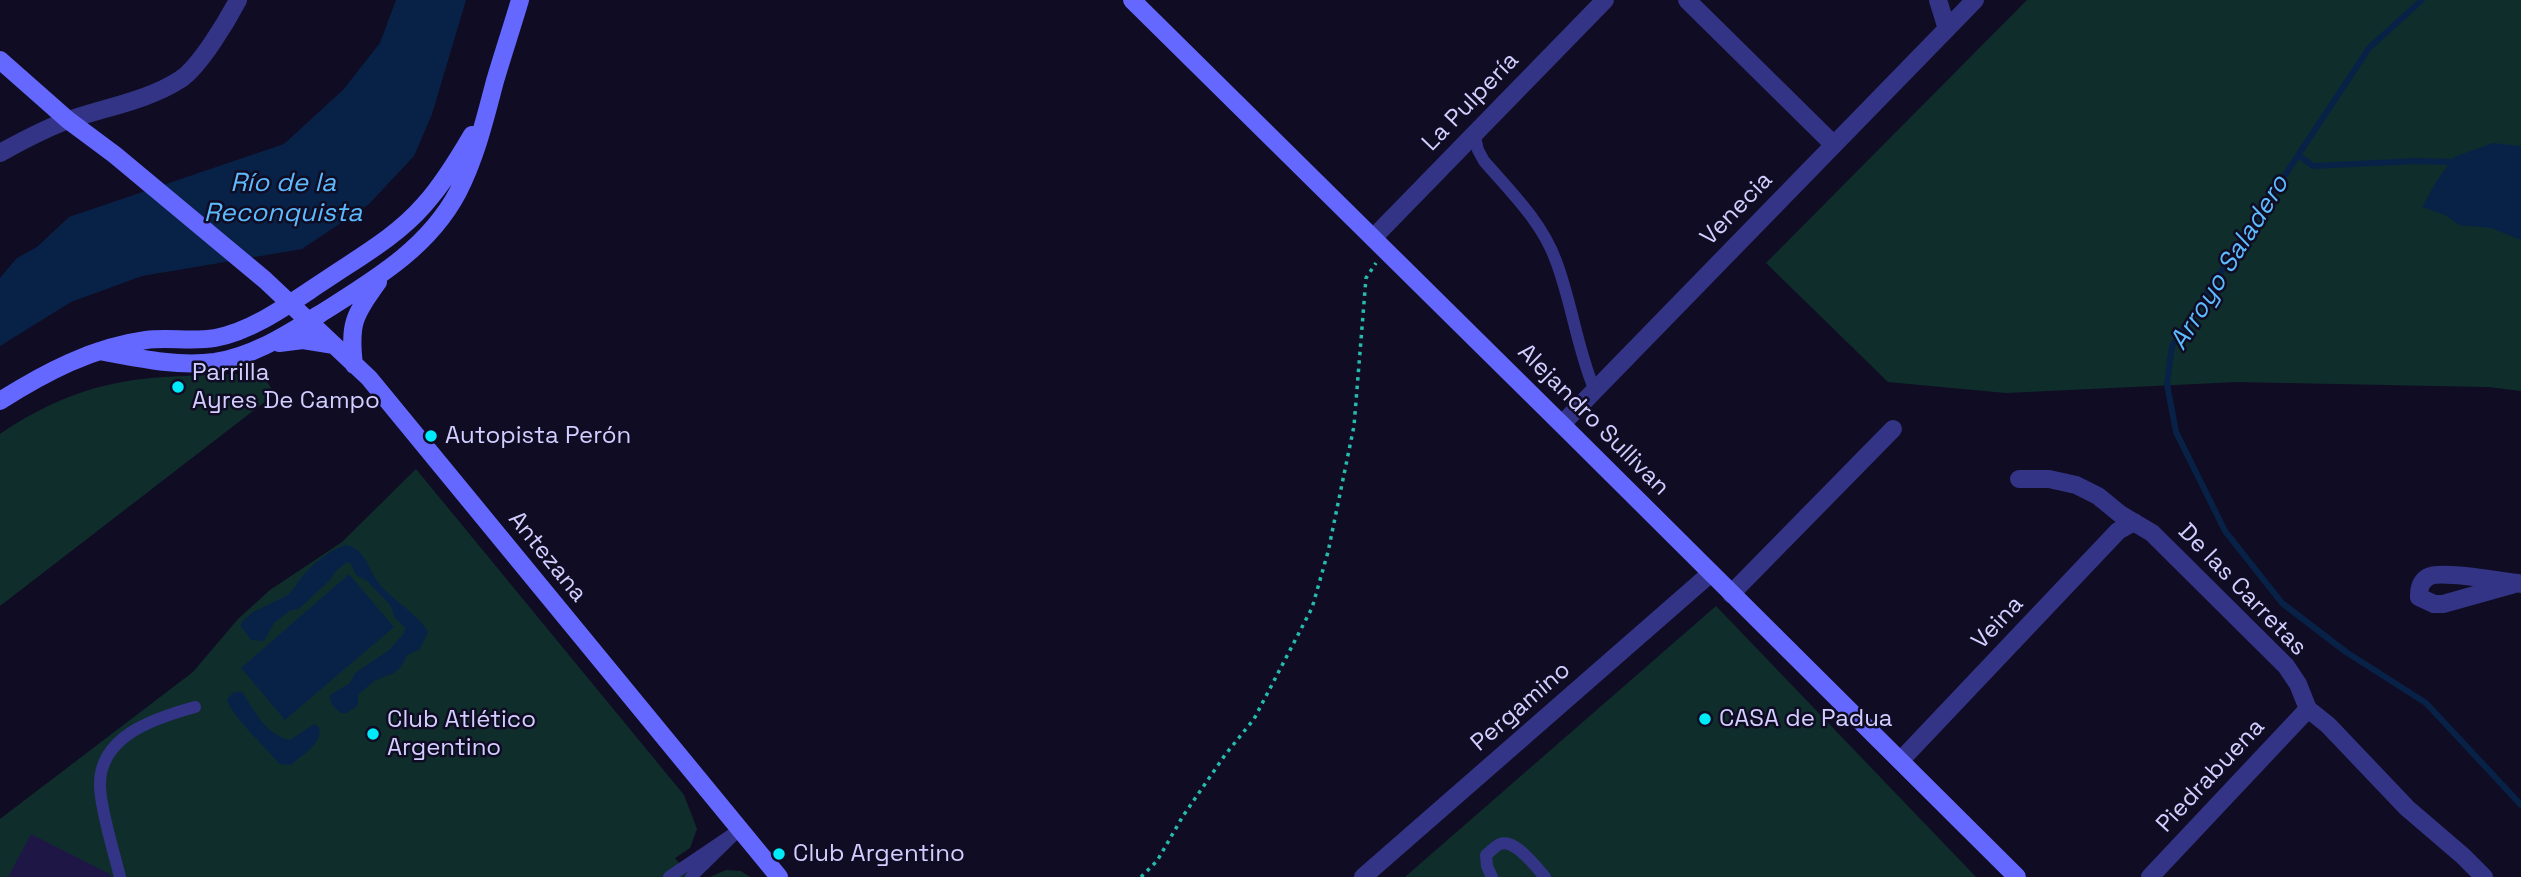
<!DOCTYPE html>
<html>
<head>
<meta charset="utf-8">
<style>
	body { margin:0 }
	canvas { display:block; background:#0f0c23 }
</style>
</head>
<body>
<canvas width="2521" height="877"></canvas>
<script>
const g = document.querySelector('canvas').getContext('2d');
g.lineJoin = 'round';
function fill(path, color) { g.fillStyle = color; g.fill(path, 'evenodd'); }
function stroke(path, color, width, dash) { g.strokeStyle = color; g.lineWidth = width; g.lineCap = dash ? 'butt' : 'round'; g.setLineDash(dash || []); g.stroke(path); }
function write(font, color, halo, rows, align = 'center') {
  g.font = font + ' "Space Grotesk",sans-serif'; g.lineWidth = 5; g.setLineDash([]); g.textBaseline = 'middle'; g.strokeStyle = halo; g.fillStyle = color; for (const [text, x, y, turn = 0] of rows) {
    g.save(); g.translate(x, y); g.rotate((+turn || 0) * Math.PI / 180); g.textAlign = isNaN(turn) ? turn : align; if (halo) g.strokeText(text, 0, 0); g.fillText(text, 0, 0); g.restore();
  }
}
fill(new Path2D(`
	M2027,0H2521V391L2488,387L2237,382L2006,393L1888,382L1766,263Z
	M261,373L275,394L0,606V434C35,410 75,391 117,383C161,374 216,376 261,373Z
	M416,469L684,795L697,829L690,848L675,858L690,877H0V819L193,672L238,619L270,590L342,542Z
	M1716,606L1976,877H1405Z
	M726,870L741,871L750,877H710Z`), '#0f2e2b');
fill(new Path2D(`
	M396,0H466L432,114L414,156L369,204L302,249L142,276L71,302L0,346V278L17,258L37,247L69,217L284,144L343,90L380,43Z
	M2493,143L2521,146V240L2491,228L2459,225L2445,215L2422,207L2436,182L2454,157Z
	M346,545C363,548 367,564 374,576C387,599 416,610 428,632L420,649L407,655L401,667L394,673L374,681L358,695V705L347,713H341C334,707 329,704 330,695L350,683L355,673L389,650L404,633L405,628L395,618L390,605L367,581L356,575L351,564L347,562L336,571L329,581L299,609L291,610L274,623L264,641L251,640L240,625C253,607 270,606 287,595C293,591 297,583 301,578C312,564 329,550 346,545Z
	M349,574L394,627L285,720L241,668Z
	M234,692H242C255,711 265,734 290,740L314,724L319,727C323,744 303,754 291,765L279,764C269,750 228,713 227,699Z`), '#082247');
stroke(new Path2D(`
	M2422,0L2369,48L2172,346L2167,384L2176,432L2225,531L2282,603L2346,652L2426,703L2521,805
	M2298,155L2313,166L2417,161L2451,162`), '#082247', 6);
fill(new Path2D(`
	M31,834L110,874L111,877H8Z`), '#1e1746');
stroke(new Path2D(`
	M1141,877L1157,861L1183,816L1225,755L1254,719L1312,608L1328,552L1354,426L1366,278L1376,263`), '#25bcad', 3.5, [3.5, 5]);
stroke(new Path2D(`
	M1474,133L1478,150L1484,161C1511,192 1542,222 1556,261C1572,303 1577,349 1595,391
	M120,877C114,852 101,812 100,787C98,736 155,718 195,707
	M669,877L740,829L691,877
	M1492,877L1487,866L1486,855C1490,852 1495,846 1500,844C1515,838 1536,867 1545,877`), '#333486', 12);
stroke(new Path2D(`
	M1687,0L1833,144
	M1938,0L1947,29
	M0,153C22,141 45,128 69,120C106,107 147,101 181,79C200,66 227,21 238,0
	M1373,238L1605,0
	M1563,423L1975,0
	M2019,479H2049L2076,485L2098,496L2120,514L2152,533L2286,666L2298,684L2308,709L2328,725L2407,808L2463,856L2484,877
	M2518,583L2443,604H2434L2419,597C2419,589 2420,582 2428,577C2440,570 2500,581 2518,583L2521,584
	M1731,594L1893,429
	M1901,760L2118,531L2134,522
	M1363,877L1711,573
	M2150,877L2308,709`), '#333486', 18);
stroke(new Path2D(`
	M1132,0C1427,292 1724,583 2017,877
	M0,60L68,120L115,155L265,280L369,378L779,877
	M279,343L303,340L334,345
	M99,351C137,358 176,367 215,362C254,356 287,334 320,314C372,281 428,249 458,192C476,157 485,119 495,81C503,54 512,27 520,0
	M354,365C349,323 354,316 378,282
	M0,401C44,373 93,347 146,340C169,337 192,342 215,338C256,330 293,301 327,279C361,256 397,236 424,205C443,184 458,159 472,135`), '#6568ff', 18);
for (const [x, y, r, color] of [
	[178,387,7,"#00ebf9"],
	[431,436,7,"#00ebf9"],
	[1705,719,7,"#00ebf9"],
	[373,734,7,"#00ebf9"],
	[779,854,7,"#00ebf9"]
]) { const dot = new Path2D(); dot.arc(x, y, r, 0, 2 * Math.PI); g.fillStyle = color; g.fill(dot); stroke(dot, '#0f0c23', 2.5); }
write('24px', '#d2ceff', '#0f0c23', [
	["La Pulpería",1471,102,-46],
	["Venecia",1737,209,-46],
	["Alejandro Sullivan",1593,420,45],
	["Antezana",547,557,51],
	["De las Carretas",2242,590,46],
	["Veina",1998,623,-47],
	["Pergamino",1521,707,-41],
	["Piedrabuena",2211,776,-47]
]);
write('24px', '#d2ceff', '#0f0c23', [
	["Parrilla",192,373],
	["Ayres De Campo",192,401],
	["Autopista Perón",445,436],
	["CASA de Padua",1719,719],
	["Club Atlético",387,720],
	["Argentino",387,748],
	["Club Argentino",793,854]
], 'left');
write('italic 26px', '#5cbbff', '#0f0c23', [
	["Río de la",283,184],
	["Reconquista",283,214],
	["Arroyo Saladero",2230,263,-58]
]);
</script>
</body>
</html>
